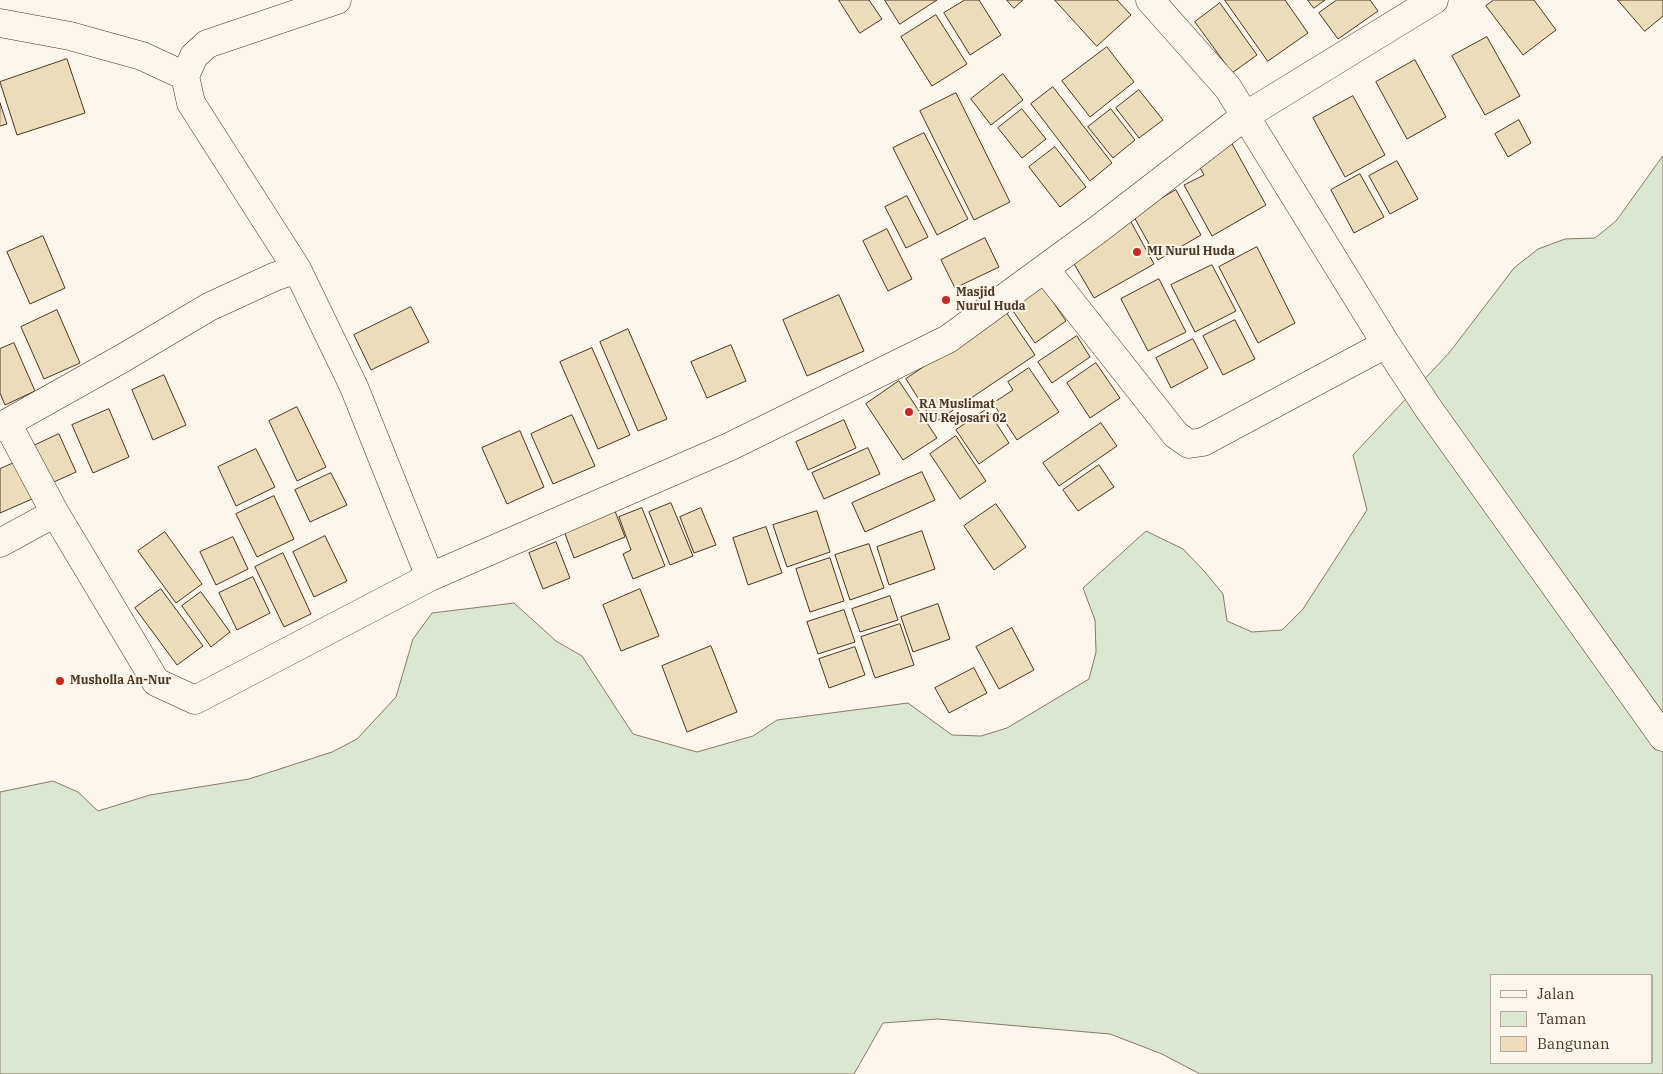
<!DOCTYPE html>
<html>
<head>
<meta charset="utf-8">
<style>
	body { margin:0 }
	#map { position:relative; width:1663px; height:1074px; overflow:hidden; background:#fbf6e9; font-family:"IBM Plex Serif",serif }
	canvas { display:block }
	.legend { position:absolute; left:1490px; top:974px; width:162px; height:90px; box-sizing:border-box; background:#fbf6e9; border:1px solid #b4a999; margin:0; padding:6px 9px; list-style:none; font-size:15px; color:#4a3520 }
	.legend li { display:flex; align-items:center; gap:10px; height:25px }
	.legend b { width:25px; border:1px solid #b4a999 }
</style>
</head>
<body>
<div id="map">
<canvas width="1663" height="1074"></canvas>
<ul class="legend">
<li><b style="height:6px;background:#fbf6e9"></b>Jalan</li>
<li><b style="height:14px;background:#dce7d0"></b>Taman</li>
<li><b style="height:14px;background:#ecdcbc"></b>Bangunan</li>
</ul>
</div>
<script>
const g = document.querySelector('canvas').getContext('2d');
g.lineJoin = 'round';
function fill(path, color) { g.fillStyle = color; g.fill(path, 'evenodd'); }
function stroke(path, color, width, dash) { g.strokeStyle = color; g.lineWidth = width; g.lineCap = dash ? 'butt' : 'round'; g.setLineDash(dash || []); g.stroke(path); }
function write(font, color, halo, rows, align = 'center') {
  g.font = font + ' "IBM Plex Serif",serif'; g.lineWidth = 4; g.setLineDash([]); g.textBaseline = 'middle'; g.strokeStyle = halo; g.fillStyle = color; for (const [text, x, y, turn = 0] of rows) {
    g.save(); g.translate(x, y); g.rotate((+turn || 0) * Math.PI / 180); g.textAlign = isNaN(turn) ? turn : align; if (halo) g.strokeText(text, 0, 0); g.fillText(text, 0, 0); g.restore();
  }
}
const green = new Path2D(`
	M1663,156V1074H1200L1162,1054L1110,1034L938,1019L883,1023L854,1074H0V792L53,781L78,792L98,811L150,795L249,779L332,752L357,739L396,697L413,639L432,613L514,603L556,641L582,656L633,734L697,752L753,736L777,720L908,703L952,735L981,736L1007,728L1089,679L1096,652L1095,620L1083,588L1146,531L1183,549L1205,572L1223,594L1227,621L1252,632L1282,630L1303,609L1367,510L1353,455L1449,353L1514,268L1538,249L1565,239L1595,238L1616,221ZM1492,975H1652V1063H1492Z`);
fill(green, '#dce7d0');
stroke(green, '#887966', 1);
const building = new Path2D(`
	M839,0H869L882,19L860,33Z
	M885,0H937L900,24Z
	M965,0H979L1001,35L970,55L944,13Z
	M1007,0H1023L1014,8Z
	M1055,0H1117L1131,15L1097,46Z
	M1225,0H1285L1308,33L1268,61Z
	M1308,0H1325L1314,8Z
	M1337,0H1370L1378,11L1338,39L1319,13Z
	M1494,0H1534L1556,30L1523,55L1486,6Z
	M1618,0H1663V16L1645,31Z
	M1220,3L1257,55L1232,73L1195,22Z
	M936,15L967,64L932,86L901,37Z
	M1487,37L1520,96L1485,115L1452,56Z
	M1107,47L1134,82L1090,117L1062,81Z
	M67,59L85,113L17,135L0,82Z
	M1415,60L1446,117L1407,139L1376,82Z
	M1003,74L1023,100L991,125L971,99Z
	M1053,87L1112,163L1090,181L1031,104Z
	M1139,90L1163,120L1139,138L1116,108Z
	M956,93L1010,202L974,220L920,111Z
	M1353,96L1385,155L1345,177L1313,118Z
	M0,103L7,124L0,126Z
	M1022,109L1046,139L1022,158L998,128Z
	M1111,109L1135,140L1113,158L1088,127Z
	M1519,120L1531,143L1508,157L1495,134Z
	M924,133L968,219L937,235L893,148Z
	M1231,142L1266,205L1212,236L1184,185L1204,175L1197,162Z
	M1055,147L1086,187L1060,207L1029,167Z
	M1397,161L1418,199L1390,214L1369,176Z
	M1360,174L1384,217L1354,233L1331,190Z
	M1176,190L1201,235L1158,260L1133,215Z
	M907,196L928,237L906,248L885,207Z
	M1131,222L1154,264L1094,298L1070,257Z
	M887,229L912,279L888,291L863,241Z
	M43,236L65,288L30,304L7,252Z
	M985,238L999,267L955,288L941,260Z
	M1257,247L1295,323L1258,343L1219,267Z
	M1212,265L1236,311L1195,332L1171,285Z
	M1159,279L1186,332L1148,351L1121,299Z
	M1043,287L1066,321L1035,343L1011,308Z
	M839,295L864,351L807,376L783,320Z
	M411,307L429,342L371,370L354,335Z
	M57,310L80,363L44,379L21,327Z
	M1006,312L1035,355L934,423L906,379Z
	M1235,320L1255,359L1223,375L1203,336Z
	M628,329L667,419L638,431L600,342Z
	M1077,336L1090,357L1052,383L1038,362Z
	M1193,339L1208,368L1171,388L1156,358Z
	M14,343L35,391L5,405L0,393V349Z
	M731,345L746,381L707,398L691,362Z
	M592,348L630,435L598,449L560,362Z
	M1096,363L1120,398L1090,418L1067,383Z
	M1029,368L1059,412L1017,440L993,403L1013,390L1008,382Z
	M164,375L186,425L153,440L132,390Z
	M899,381L937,438L903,460L866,404Z
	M297,407L326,467L297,481L269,421Z
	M109,409L129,457L93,473L72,425Z
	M987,409L1009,443L979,464L956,430Z
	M572,415L595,466L553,484L531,434Z
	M844,420L856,448L808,470L796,442Z
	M1101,423L1117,446L1059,486L1043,463Z
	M520,431L544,487L507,504L482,448Z
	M59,434L76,472L45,486L29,448Z
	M956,436L986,481L960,499L930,454Z
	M868,448L880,474L824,499L812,473Z
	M256,449L275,487L236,506L218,467Z
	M23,459L39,496L0,513V469Z
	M1099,465L1114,487L1078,511L1063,490Z
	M922,472L935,500L865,532L852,503Z
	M331,473L347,505L310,522L295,490Z
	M274,496L294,539L257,557L236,514Z
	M671,503L693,556L670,565L649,512Z
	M996,504L1026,547L994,570L964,526Z
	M642,508L665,566L633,579L623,554L631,550L619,517Z
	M701,508L716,545L694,553L680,517Z
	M615,511L625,537L574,558L564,531Z
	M817,511L830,552L787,567L773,525Z
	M766,527L782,573L748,585L733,538Z
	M922,531L935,569L889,585L877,547Z
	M165,532L202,584L176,603L138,551Z
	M325,536L347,581L314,597L293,552Z
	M233,537L248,569L216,585L200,552Z
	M556,542L570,578L543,589L529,553Z
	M869,544L884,588L850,600L835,555Z
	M283,553L311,614L284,627L255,567Z
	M830,558L844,601L810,612L796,569Z
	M253,577L270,613L237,630L219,593Z
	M161,589L203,646L177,665L135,608Z
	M640,589L659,636L621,651L603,605Z
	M201,592L230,632L211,647L182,606Z
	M890,596L898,620L860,632L852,609Z
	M938,604L950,639L913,652L901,617Z
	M844,610L855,642L818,654L807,622Z
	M900,624L914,665L875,678L861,637Z
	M1012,628L1034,670L999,689L976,647Z
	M711,646L737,712L687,732L662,666Z
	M855,647L865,675L829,688L819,659Z
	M974,668L987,693L949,713L935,688Z`);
fill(building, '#ecdcbc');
stroke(building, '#4a3520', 1);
const minor = new Path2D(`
	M1150,0L1228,88L1386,344L1428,408L1663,737
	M0,23L70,36L142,56L185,76
	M297,269L191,103L185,76L194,56L207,44L337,0
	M1045,269L1176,435L1189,444L1203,442L1386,344
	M7,423L55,513
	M0,427L123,358L209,307L274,277L297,269L354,387L430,577
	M0,543L55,513L156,682L195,700L430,577L729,447L948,339L1100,228L1245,116L1434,0`);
stroke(minor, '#4a3520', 29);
stroke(minor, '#fbf6e9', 28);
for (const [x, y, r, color] of [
	[1137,252,5,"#c62828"],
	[946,300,5,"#c62828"],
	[909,412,5,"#c62828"],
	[60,681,5,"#c62828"]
]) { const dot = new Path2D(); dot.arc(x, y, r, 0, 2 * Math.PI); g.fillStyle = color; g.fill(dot); stroke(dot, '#fbf6e9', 2); }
write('bold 12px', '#4a3520', '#fbf6e9', [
	["MI Nurul Huda",1147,252],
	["Masjid",956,293],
	["Nurul Huda",956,307],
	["RA Muslimat",919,405],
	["NU Rejosari 02",919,419],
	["Musholla An-Nur",70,681]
], 'left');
</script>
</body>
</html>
